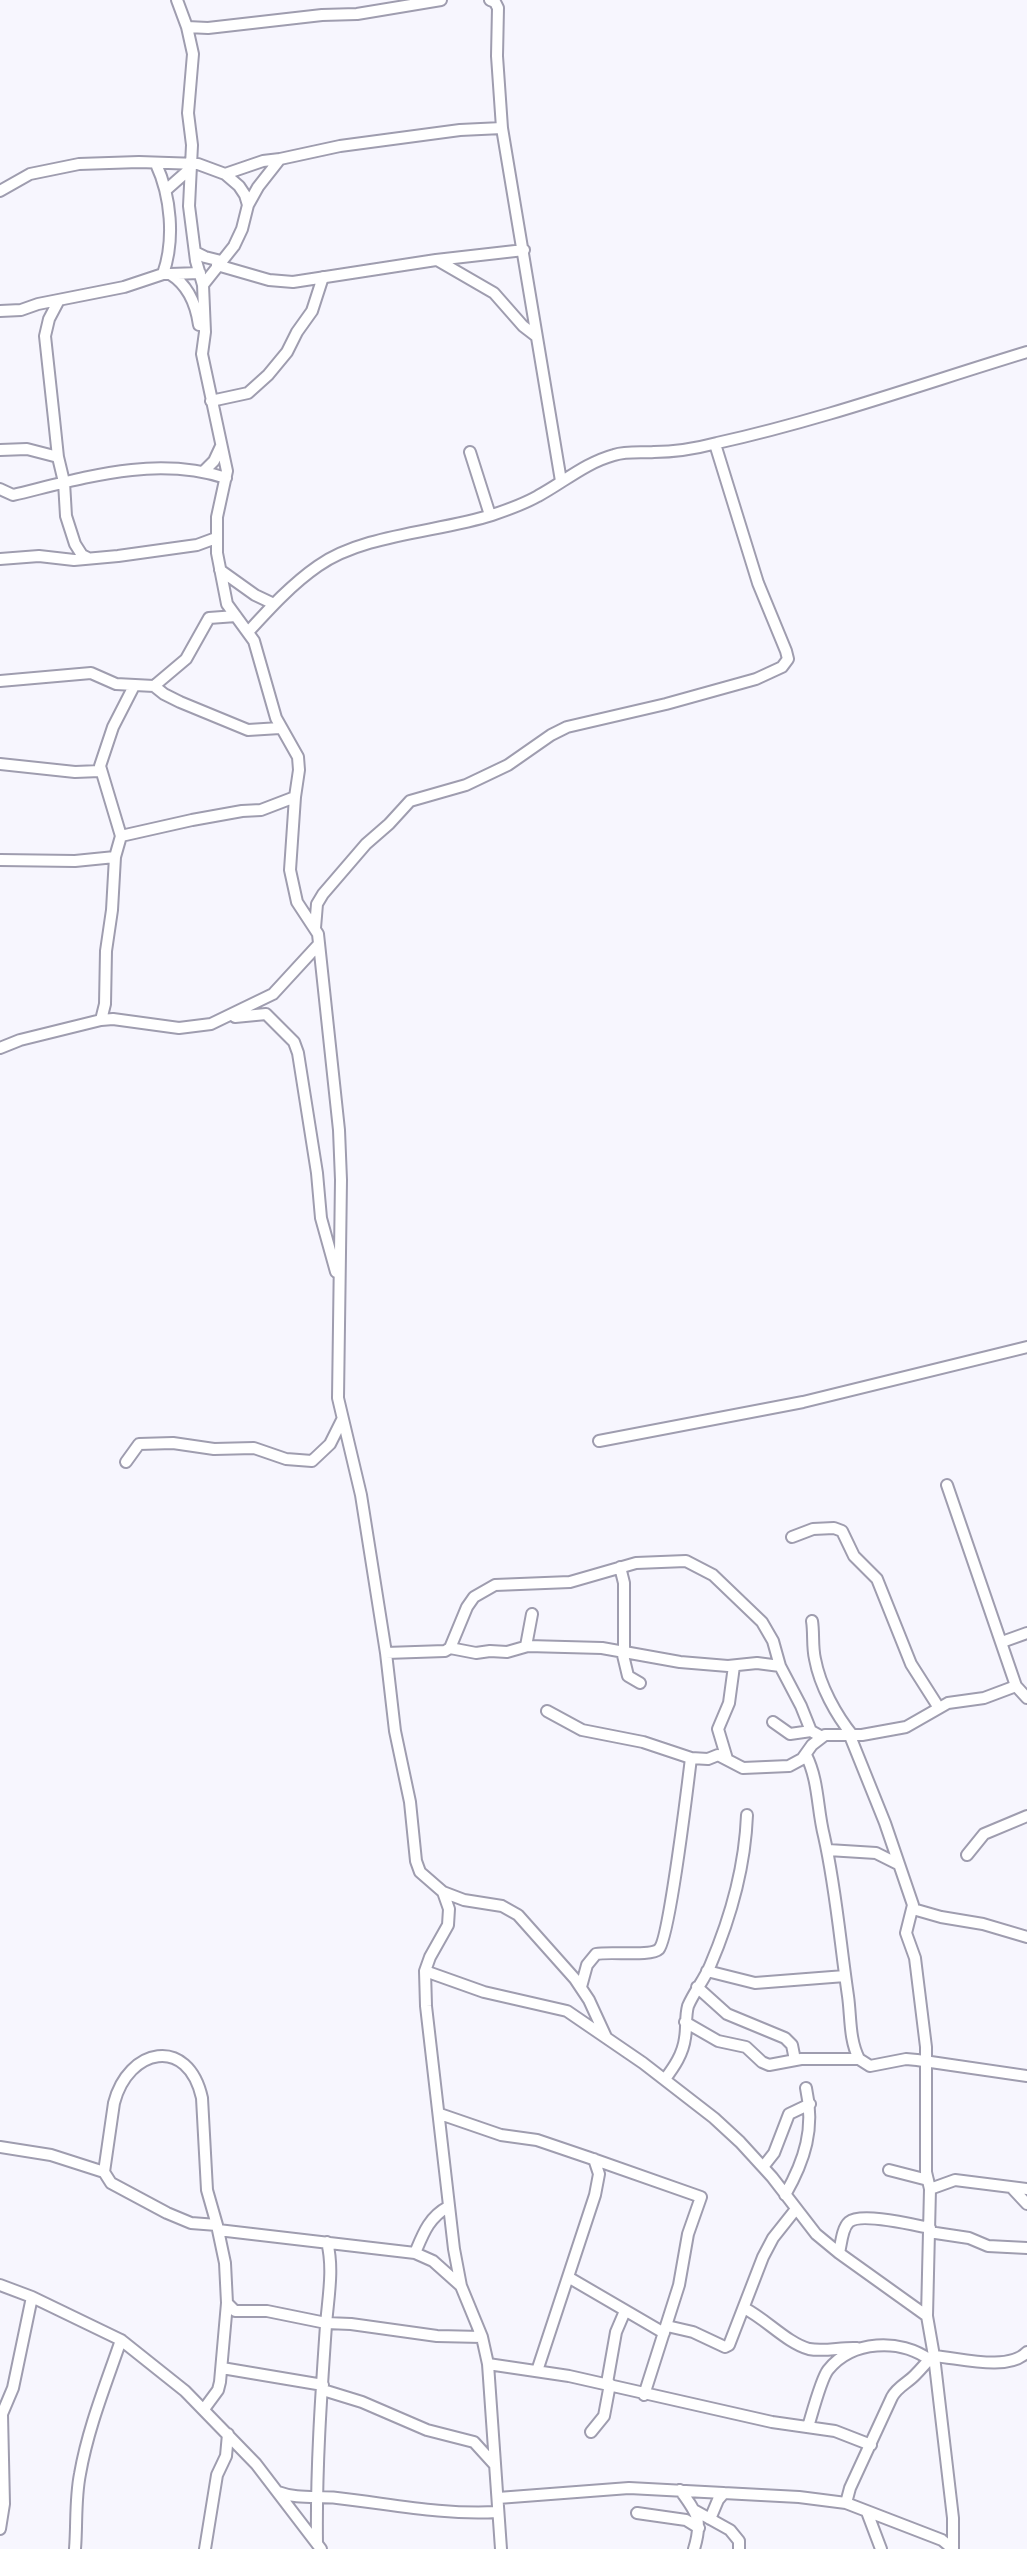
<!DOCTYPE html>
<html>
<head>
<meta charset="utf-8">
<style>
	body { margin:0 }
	canvas { display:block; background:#f7f6fe }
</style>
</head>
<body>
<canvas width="1027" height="2549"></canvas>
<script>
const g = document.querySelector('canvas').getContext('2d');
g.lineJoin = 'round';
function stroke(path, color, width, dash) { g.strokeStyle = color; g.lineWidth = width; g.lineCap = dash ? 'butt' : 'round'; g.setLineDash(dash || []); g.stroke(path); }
const street = new Path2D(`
	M177,0L187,27L193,54L188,113L192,145L189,206L196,261L203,285L205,332L202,354L227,471L217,517V553L227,604L254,641L276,718L298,757L299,770L295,797L290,870L297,902L318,934L339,1130L341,1180L338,1398L361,1495L386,1653L395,1731L410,1802L416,1861L420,1872L443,1892L449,1909L448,1925L430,1957L425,1971L426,2006L454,2249L461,2286L482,2337L488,2364L501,2549
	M490,0L495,2L498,8L497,56L502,128L561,481
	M187,27L208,28L322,15L357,14L441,0
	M156,164C171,196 175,240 163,274
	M225,174L263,161L280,159
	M166,190L191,168
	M0,191L30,174L79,164L139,162L198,164L225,174L239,186L245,195L248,205L242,229L234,246L203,285
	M248,205L258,187L280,159L340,146L460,130L502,128
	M195,252L205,257L221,261
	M437,260L494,293L523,326L536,336
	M217,265L269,280L293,282L436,260L524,250
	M170,274L200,273
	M59,300L49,319L45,336L54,419L58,457L64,482L66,516L75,544L82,555L88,558
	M0,311L21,310L38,304L124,287L163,274H170C188,285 196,304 199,325
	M211,401L248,393L268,375L287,352L297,332L312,311L323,277
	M0,450L27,449L58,457
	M470,452L490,515
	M204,471L214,461L221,446
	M0,489L13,495C84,478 154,455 226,478
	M0,559L39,556L74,560L118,556L197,545L216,538
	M220,570L255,595L274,604
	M249,631C270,608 292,584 318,566C363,534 439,532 492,515C507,510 524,504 538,496C564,482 585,463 614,455C627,451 641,453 654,452C675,452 698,448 717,443C822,420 925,383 1027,352
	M0,681L91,673L116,684L154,686L164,694L180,702L248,730L280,728
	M154,686L186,659L209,618L236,616
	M0,764L75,772L100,771
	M121,836L192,820L242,811L261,810L295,797
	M0,860L75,861L115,857
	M315,928L317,904L323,894L366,844L389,824L410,801L466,785L508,765L551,735L567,727L666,704L756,679L782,667L788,659L786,651L758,583L715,444
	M235,1017L266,1014L294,1042L298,1053L317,1173L321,1218L336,1272
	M101,1020L105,1004L106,951L112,910L115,857L121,836L100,766L113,727L134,686
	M0,1048L20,1040L101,1020L113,1019L179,1028L211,1024L273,994L319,944
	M599,1441L803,1402L1027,1347
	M126,1462L139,1444L173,1443L214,1449L254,1448L286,1459L312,1461L330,1444L342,1420
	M947,1485L1016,1686L1027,1698
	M792,1537L813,1529L834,1528L842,1531L854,1556L877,1579L911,1664L939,1708
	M620,1567L624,1583V1652
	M812,1621C814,1633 812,1646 815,1659C820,1686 836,1715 853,1736
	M1002,1642L1027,1633
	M526,1646L532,1614
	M450,1648L476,1653L490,1651L507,1652L528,1646L602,1648L680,1662L728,1666L757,1663L780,1666
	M622,1651L628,1676L640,1683
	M386,1653L445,1651L450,1648L467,1607L474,1597L495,1585L570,1582L636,1563L686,1561L713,1575L762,1622L773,1641L780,1666L801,1706L811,1731L822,1737
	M547,1711L582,1730L643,1742L691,1758L708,1759L718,1755L743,1768L789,1766L802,1759L812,1745L825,1735H862L906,1727L948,1703L984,1698L1016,1686
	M773,1722L790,1734L811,1731
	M850,1736L885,1823L913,1905L906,1933L915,1958L926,2047V2172L930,2189L927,2316L934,2356L953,2518V2549
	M806,1755C819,1781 817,1809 824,1836C836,1889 840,1942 848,1996C851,2017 849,2039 859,2059L870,2066L906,2059L917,2060L1027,2076
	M727,1759L718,1729L729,1703L734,1666
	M828,1850L876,1853L898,1864
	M967,1855L984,1834L1027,1816
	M443,1892L464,1900L502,1906L518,1915L575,1979L589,2000L606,2037
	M913,1909L941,1917L983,1924L1027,1937
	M425,1971L484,1992L567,2011L643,2063L714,2118L740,2142L772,2177L816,2234L839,2253L927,2316
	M707,1971L755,1983L845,1976
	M581,1987L587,1965L596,1954C610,1951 651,1957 659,1949C669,1939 688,1783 691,1758
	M697,1987L727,2014L785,2038L792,2045L795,2060
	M685,2022L718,2041L746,2047L762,2062L769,2065L801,2059H859
	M665,2079C674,2067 683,2054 685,2038C687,2027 685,2017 688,2006C694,1992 704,1980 710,1966C731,1917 745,1867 747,1815
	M440,2114L501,2135L537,2140L590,2158L701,2197L688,2234L679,2285L644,2395
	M0,2147L51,2155L104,2172L111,2183L167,2213L191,2223L217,2225L218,2230L415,2253L433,2261L461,2286
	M763,2167L774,2153L789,2114L810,2104
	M889,2170L928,2180
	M104,2172L114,2103C128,2048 188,2035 202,2098L207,2190L217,2225
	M930,2189L955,2180L1027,2189
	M1013,2189L1027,2204
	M785,2195C805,2160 815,2128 806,2088
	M218,2230L225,2263L227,2303L235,2311H267L326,2323L351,2324L437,2336L482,2337
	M929,2232L969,2238L988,2246L1027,2248
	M415,2253C423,2234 429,2217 448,2207
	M839,2253C841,2245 842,2228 849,2222C861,2212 914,2225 930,2228
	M568,2277L664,2333
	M0,2285L32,2297L121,2340L185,2391L256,2464L321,2549
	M744,2308C766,2319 787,2343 809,2349C825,2352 841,2347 857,2348
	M667,2326L693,2332L725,2347L729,2345L763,2257L773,2238L796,2209
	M488,2364L569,2376L772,2422L835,2431L871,2445
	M222,2368L323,2385
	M537,2371L595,2195L599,2174L594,2159
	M607,2383L616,2332L625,2311
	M323,2390L362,2402L427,2430L474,2442L494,2464
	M204,2409L218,2390L220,2382L227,2303
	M808,2427C812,2414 821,2379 828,2370C852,2340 900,2338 930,2360
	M591,2432L604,2416L610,2384
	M680,2490C697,2513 703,2520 694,2549
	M278,2492C296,2499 317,2496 337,2498C391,2504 442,2515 497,2512
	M498,2498L629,2488L799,2497L846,2503L942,2540L953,2549
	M846,2503L850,2488L892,2397C898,2386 908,2383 916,2374C923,2367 927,2361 934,2356C960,2358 1008,2372 1027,2352
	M694,2510L730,2530L739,2541V2549
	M867,2512L881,2549
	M637,2513L686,2520L699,2528
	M710,2519L718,2500L724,2493
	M0,2529L4,2504L2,2414L13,2388L32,2297
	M317,2543C316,2470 321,2397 326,2325C328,2298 334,2269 327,2242
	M75,2549C77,2524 75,2499 80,2474C88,2428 106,2384 121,2340
	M205,2549L217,2475L226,2456L228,2434`);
stroke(street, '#9f9daf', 14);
stroke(street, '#fff', 10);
</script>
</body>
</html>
